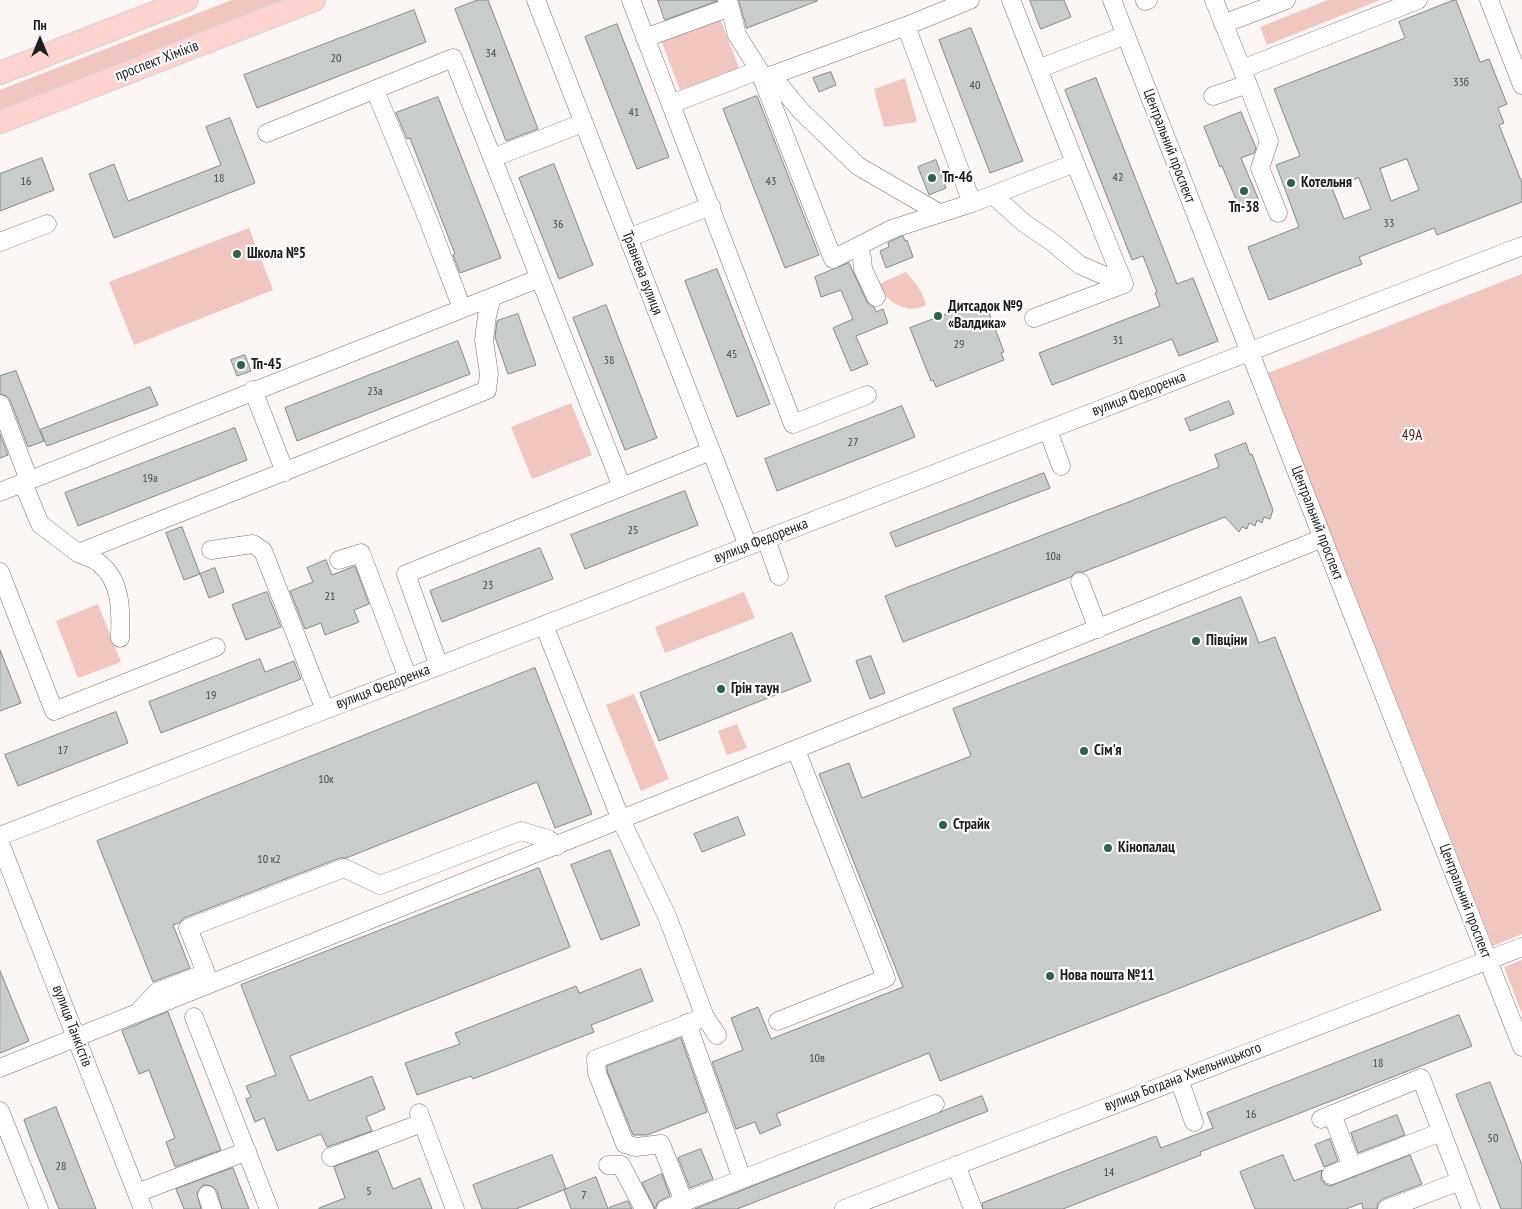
<!DOCTYPE html>
<html>
<head>
<meta charset="utf-8">
<style>
	body { margin:0 }
	#map { position:relative; width:1522px; height:1209px; overflow:hidden; background:#fbf5f4; font-family:"PT Sans Narrow",sans-serif }
	canvas { display:block }
	.north { position:absolute; left:15px; top:15px; width:50px; height:50px; -webkit-text-stroke:4px #fff; paint-order:stroke; rotate:0deg; font-size:14px; font-weight:700; line-height:20px; text-align:center; color:#1e1c1c }
	.north::after { content:''; display:block; margin:auto; width:18px; height:22px; background:#1e1c1c; clip-path:polygon(50% 0,100% 100%,50% 72%,0 100%) }
</style>
</head>
<body>
<div id="map">
<canvas width="1522" height="1209"></canvas>
<div class="north">Пн</div>
</div>
<script>
const g = document.querySelector('canvas').getContext('2d');
g.lineJoin = 'round';
function fill(path, color) { g.fillStyle = color; g.fill(path, 'evenodd'); }
function stroke(path, color, width, dash) { g.strokeStyle = color; g.lineWidth = width; g.lineCap = dash ? 'butt' : 'round'; g.setLineDash(dash || []); g.stroke(path); }
function write(font, color, halo, rows, align = 'center') {
  g.font = font + ' "PT Sans Narrow",sans-serif'; g.lineWidth = 4.5; g.setLineDash([]); g.textBaseline = 'middle'; g.strokeStyle = halo; g.fillStyle = color; for (const [text, x, y, turn = 0] of rows) {
    g.save(); g.translate(x, y); g.rotate((+turn || 0) * Math.PI / 180); g.textAlign = isNaN(turn) ? turn : align; if (halo) g.strokeText(text, 0, 0); g.fillText(text, 0, 0); g.restore();
  }
}
fill(new Path2D(`
	M232,0H289L0,112V90Z
	M1328,0H1380L1267,45L1260,27Z
	M720,18L739,68L680,90L661,40Z
	M905,78L917,122L884,127L874,89Z
	M249,228L273,290L134,345L109,282Z
	M906,272C915,283 923,291 926,305C907,316 887,301 877,285Z
	M1522,274V934L1493,946L1268,373Z
	M571,403L592,455L532,479L511,427Z
	M744,592L755,618L665,653L655,627Z
	M98,604L121,662L78,678L56,621Z
	M634,694L669,779L641,791L606,705Z
	M737,724L747,748L727,755L718,731Z
	M1522,960V1014L1504,967Z`), '#f1c6c1');
const building = new Path2D(`
	M478,0H488L538,129L506,141L455,9Z
	M658,0H717V1L665,20Z
	M739,0H817V1L747,28Z
	M1030,0H1064L1071,17L1041,29Z
	M1454,0H1456L1480,62L1489,59L1507,104L1498,108L1504,123L1499,125L1522,183V202L1437,235L1434,228L1359,257L1362,264L1269,300L1248,247L1299,227L1276,165L1300,156L1274,89L1405,38L1399,22ZM1407,159L1419,190L1391,201L1380,169ZM1359,178L1371,209L1344,219L1332,188Z
	M414,10L426,42L257,108L244,75Z
	M617,24L669,157L637,169L585,37Z
	M971,28L1023,161L990,173L939,40Z
	M831,72L836,85L819,92L813,78Z
	M1096,78L1177,284L1193,278L1218,341L1179,356L1172,339L1052,385L1039,353L1160,306L1155,293L1157,292L1143,256L1132,260L1065,90Z
	M757,96L819,255L785,268L723,109Z
	M438,97L501,258L460,273L453,255L455,254L410,138L407,139L396,113Z
	M1241,112L1256,148L1254,153L1241,158L1260,203L1241,211L1222,166L1220,167L1204,127Z
	M230,118L255,183L114,238L89,174L114,164L128,201L221,165L206,127Z
	M42,158L54,190L0,211V174Z
	M936,160L946,188L929,195L918,167Z
	M554,164L593,265L559,279L519,178Z
	M903,236L905,241L907,240L913,257L886,268L880,251L889,247L888,243Z
	M849,263L867,302L874,307L876,312L883,309L888,323L856,336L868,364L851,371L833,328L853,319L841,290L821,297L815,277Z
	M717,269L770,404L737,417L685,281Z
	M979,302L983,312L988,310L1004,352L1001,353L1004,360L936,387L933,380L931,381L910,328Z
	M606,305L657,438L625,450L573,318Z
	M518,314L536,365L508,374L495,337L497,321Z
	M458,341L470,374L297,441L285,408Z
	M245,355L251,371L237,376L231,360Z
	M16,371L44,441L28,447L10,400L6,396L0,394V376Z
	M150,387L158,405L47,446L40,430Z
	M1229,401L1234,414L1190,431L1185,419Z
	M902,406L915,437L777,491L765,459Z
	M235,428L247,460L78,526L65,493Z
	M0,434L8,455L0,458Z
	M1246,443L1250,455L1252,454L1273,510L1270,519L1264,517L1262,523L1257,520L1255,526L1249,523L1247,529L1242,527L1239,532L1225,517L1083,572H1076L1071,577L903,642L885,596L1219,467L1215,455Z
	M1044,473L1050,488L896,547L890,533Z
	M685,491L698,525L585,569L571,535Z
	M182,527L200,574L184,580L166,533Z
	M540,548L553,579L442,622L430,591Z
	M326,560L332,575L355,566L369,604L354,610L359,622L325,635L321,623L305,629L290,591L313,582L307,568Z
	M215,568L224,592L209,598L200,574Z
	M267,592L281,627L246,640L232,605Z
	M1241,597L1259,643L1275,637L1381,910L940,1081L929,1053L776,1114L781,1125L760,1134L755,1122L736,1129L712,1062L743,1050L731,1018L758,1007L771,1039L903,987L819,774L849,763L862,798L971,756L953,709Z
	M792,633L811,681L659,741L640,693Z
	M0,650L21,703L0,711Z
	M871,656L885,693L870,699L856,661Z
	M260,659L265,672L294,661L301,679L161,733L149,702Z
	M535,668L592,814L555,828L537,782L346,858H340L184,918L179,923L173,925L190,968L153,982L97,841Z
	M116,712L128,743L18,786L5,755Z
	M738,817L745,835L702,852L694,834Z
	M610,850L640,925L601,940L571,865Z
	M539,868L570,947L290,1056L309,1101L372,1076L385,1109L366,1117L372,1131L327,1147L321,1134L277,1151L264,1118L255,1122L246,1099L251,1097L246,1086L276,1075L241,985Z
	M641,969L653,1001L591,1025L594,1032L473,1079L471,1076L417,1095L405,1063L460,1044L455,1033L576,986L579,993Z
	M0,971L29,1041L0,1053Z
	M168,1012L221,1150L175,1167L166,1142L175,1138L149,1070L139,1074L122,1031Z
	M1459,1015L1472,1046L1200,1152L1201,1155L1063,1209H983L982,1203L1156,1136L1161,1148L1213,1128L1207,1113Z
	M681,1038L707,1112L647,1135H633L607,1071V1066Z
	M1490,1082L1522,1165V1209H1501L1456,1095Z
	M982,1096L988,1111L737,1209H695Z
	M56,1107L96,1209H59L32,1142L24,1120Z
	M1397,1115L1405,1135L1358,1153L1351,1133Z
	M1330,1139L1338,1161L1324,1167L1315,1145Z
	M701,1149L713,1179L690,1188L678,1158Z
	M378,1151L393,1189L420,1178L432,1209H319V1208L345,1198L334,1167Z
	M552,1155L566,1189L516,1209H482L473,1185Z
	M1283,1155L1294,1181L1322,1170L1321,1179L1325,1184L1330,1186L1410,1155L1422,1184L1383,1199L1378,1203L1377,1209H1363L1362,1203L1346,1209H1255L1240,1172Z
	M233,1168L249,1209H222L217,1191L213,1187L208,1185H203L197,1193L201,1209H184L176,1189Z
	M662,1174L670,1196L658,1202L655,1209L642,1183Z
	M596,1177L608,1209H571L564,1190Z
	M628,1201L632,1209H609V1208Z`);
fill(building, '#c8cdca');
stroke(building, '#848986', 1);
const minor = new Path2D(`
	M536,0L748,546
	M631,0L793,424L867,395
	M970,0L906,26L972,203
	M1011,0L1075,163L1124,284
	M1112,0L1522,1047
	M1214,0L1242,69
	M1489,0L1522,85
	M1145,1L1148,0
	M730,7L737,35L759,70
	M1223,24L1286,0
	M645,38L730,7L727,0
	M1038,69L1126,35
	M771,75L801,111L858,166L939,213
	M762,79L906,26
	M375,90L429,222L462,308
	M1213,96L1248,84
	M671,104L759,70L833,259L892,229L972,203L1075,163
	M267,133L453,58L622,487
	M492,158L583,123
	M993,195L1024,223L1052,242L1080,265L1124,284
	M1278,213L1260,168L1269,141L1242,69L1418,0
	M628,238L711,206
	M0,242L47,224
	M858,246L862,258L863,269L876,297
	M1034,318L1124,284
	M253,390L285,472
	M0,404L29,480
	M1048,430L1061,466
	M23,483L40,524L78,553L301,465L487,390L489,374L484,340L487,316L492,297
	M0,492L540,278
	M766,539L779,576
	M211,550L253,544L263,551L325,710
	M78,553C84,556 93,558 99,563C122,581 121,611 120,638
	M339,560L361,553L408,678
	M0,572L54,711L216,647
	M1080,582L1098,629
	M544,625L621,820L667,916L705,1017L717,1035
	M439,666L406,574L711,451
	M0,836L1522,246
	M0,843L143,1209
	M140,1010L157,992L206,973L188,928L344,868L380,885L521,831L548,839L557,846
	M194,1017L269,1209
	M778,1021L886,978L796,750
	M687,1023L742,1179
	M0,1068L1323,538
	M1179,1079L1194,1122
	M0,1111L39,1209
	M419,1113L455,1209
	M1332,1114L1352,1167
	M1321,1119L1421,1078L1471,1209
	M331,1157L422,1123
	M608,1165H621L644,1209
	M956,1165L973,1209
	M1331,1175L1441,1132
	M137,1193L247,1151
	M207,1195L212,1209
	M684,1202L661,1144L636,1147L625,1144L597,1073L596,1059L705,1017
	M666,1209L935,1104
	M844,1209L1522,947
	M1387,1209L1460,1181`);
const major = new Path2D(`
	M0,73L187,0
	M0,122L314,0`);
stroke(minor, '#787372', 19);
stroke(major, '#d2d2d2', 24);
stroke(minor, '#fff', 18);
stroke(major, '#fed2ce', 22);
for (const [x, y, r, color] of [
	[932,178,5,"#2c634a"],
	[1291,183,5,"#2c634a"],
	[1244,191,5,"#2c634a"],
	[237,254,5,"#2c634a"],
	[938,316,5,"#2c634a"],
	[241,365,5,"#2c634a"],
	[1196,641,5,"#2c634a"],
	[721,689,5,"#2c634a"],
	[1084,751,5,"#2c634a"],
	[943,825,5,"#2c634a"],
	[1108,848,5,"#2c634a"],
	[1050,976,5,"#2c634a"]
]) { const dot = new Path2D(); dot.arc(x, y, r, 0, 2 * Math.PI); g.fillStyle = color; g.fill(dot); stroke(dot, '#fff', 2); }
write('12px', '#484848', null, [
	["34",491,54],
	["20",336,59],
	["33б",1461,83],
	["40",975,86],
	["41",634,113],
	["42",1118,178],
	["18",219,179],
	["16",26,182],
	["43",771,182],
	["33",1389,224],
	["36",558,225],
	["31",1118,341],
	["29",959,345],
	["45",732,355],
	["38",609,361],
	["23а",375,392],
	["27",853,443],
	["19а",150,479],
	["25",633,531],
	["10а",1053,557],
	["23",488,586],
	["21",330,597],
	["19",211,696],
	["17",63,751],
	["10к",326,780],
	["10 к2",269,860],
	["10в",817,1059],
	["18",1378,1064],
	["16",1251,1115],
	["50",1493,1139],
	["28",61,1167],
	["14",1109,1173],
	["5",369,1192],
	["7",584,1196]
]);
write('15px', '#1e1c1c', '#fff', [
	["проспект Хіміків",157,61,-21],
	["Центральний проспект",1169,146,69],
	["Травнева вулиця",642,273,69],
	["вулиця Федоренка",1139,394,-21],
	["Центральний проспект",1317,523,69],
	["вулиця Федоренка",761,541,-21],
	["вулиця Федоренка",383,687,-21],
	["Центральний проспект",1465,901,69],
	["вулиця Танкістів",72,1026,69],
	["вулиця Богдана Хмельницького",1183,1077,-21]
]);
write('bold 15px', '#1e1c1c', '#fff', [
	["Тп-46",942,178],
	["Котельня",1301,183],
	["Тп-38",1244,208,"center"],
	["Школа №5",247,254],
	["Дитсадок №9",948,307],
	["«Валдика»",948,324],
	["Тп-45",251,365],
	["Півціни",1206,641],
	["Грін таун",731,689],
	["Сім'я",1094,751],
	["Страйк",953,825],
	["Кінопалац",1118,848],
	["Нова пошта №11",1060,976]
], 'left');
write('15px', '#571212', '#fff', [
	["49А",1412,436]
]);
</script>
</body>
</html>
